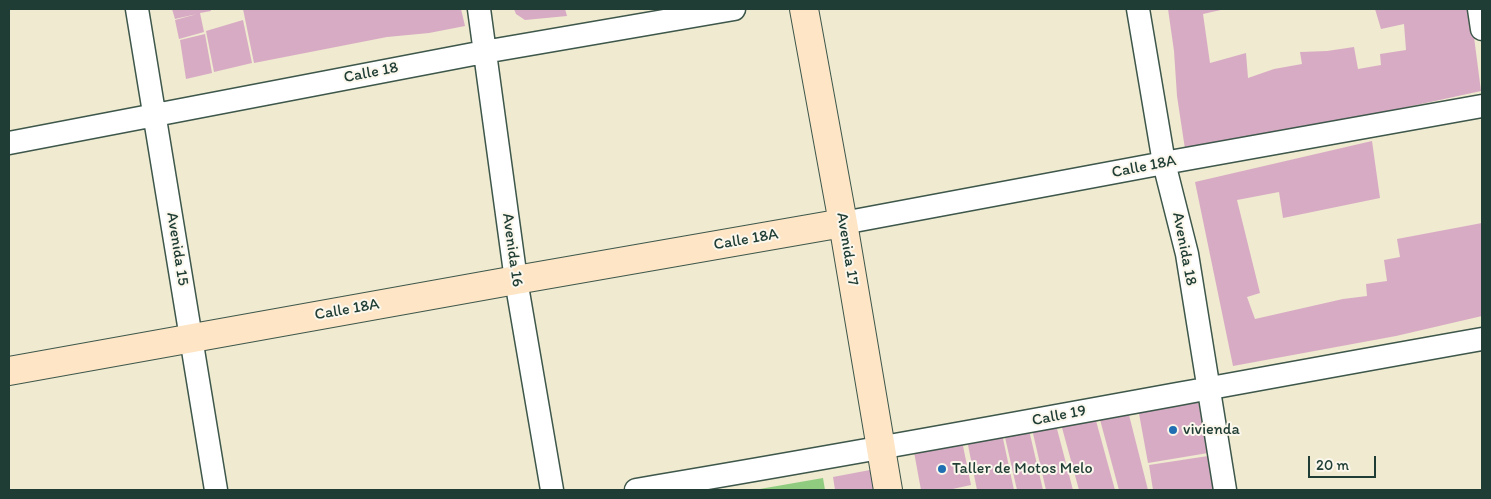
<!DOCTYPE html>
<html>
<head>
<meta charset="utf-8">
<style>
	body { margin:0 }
	#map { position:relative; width:1491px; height:499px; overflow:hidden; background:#efead0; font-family:Itim,sans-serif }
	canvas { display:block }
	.frame { position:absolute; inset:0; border:10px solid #1f3d34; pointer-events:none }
	.scale { position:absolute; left:1308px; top:456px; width:68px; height:22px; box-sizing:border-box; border:2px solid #1f3d34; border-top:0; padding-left:6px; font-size:15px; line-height:18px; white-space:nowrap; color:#1f3d34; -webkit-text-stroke:4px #fbf7ec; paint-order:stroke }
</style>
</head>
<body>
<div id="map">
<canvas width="1491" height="499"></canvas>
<div class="frame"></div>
<div class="scale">20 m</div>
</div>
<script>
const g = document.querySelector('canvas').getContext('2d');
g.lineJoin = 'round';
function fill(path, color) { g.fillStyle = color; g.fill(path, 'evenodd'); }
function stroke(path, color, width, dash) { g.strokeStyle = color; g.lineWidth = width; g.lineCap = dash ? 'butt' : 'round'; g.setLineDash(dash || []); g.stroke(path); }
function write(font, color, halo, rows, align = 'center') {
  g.font = font + ' Itim,sans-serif'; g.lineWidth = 4; g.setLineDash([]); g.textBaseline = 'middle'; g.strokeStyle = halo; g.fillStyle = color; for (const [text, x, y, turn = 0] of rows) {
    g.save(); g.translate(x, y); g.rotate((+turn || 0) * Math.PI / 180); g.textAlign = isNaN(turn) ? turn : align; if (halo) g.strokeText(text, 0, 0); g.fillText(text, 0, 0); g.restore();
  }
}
fill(new Path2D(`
	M823,478L825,490H754Z`), '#90cc80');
fill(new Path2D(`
	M172,9H210L211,11L200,13L204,32L179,39L175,20L197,14L175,19Z
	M243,9H461L465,26L429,33L387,37L254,63Z
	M514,9H565L567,16L525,20L516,14Z
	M1168,9H1225L1203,14L1210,63L1246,53L1248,78L1274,69L1302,64L1300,52L1327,51L1354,47L1358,69L1381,65L1380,54L1406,50L1404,24L1381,29L1375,9H1467L1474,37L1481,91L1389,111L1185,149L1177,96L1174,51Z
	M243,20L252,63L214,72L206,31Z
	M205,34L212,73L186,79L180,40Z
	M1372,141L1380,198L1283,218L1279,192L1237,200L1260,293L1247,297L1255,319L1343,299L1367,296L1366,284L1387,281L1384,260L1400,257L1397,239L1482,223V316L1396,336L1233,366L1195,182Z
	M1198,401L1208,453L1148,463L1138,408Z
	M1128,411L1148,490H1119L1099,416Z
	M1095,417L1115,490H1079L1061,424Z
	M1056,425L1073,490H1046L1032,429Z
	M1029,430L1043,490H1017L1004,433Z
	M1002,434L1014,490H977L967,440Z
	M962,441L971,485L948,490H921L914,452Z
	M1208,456L1213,490H1153L1149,465Z
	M870,470L874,490H835L833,477Z`), '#d8abc4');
const street = new Path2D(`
	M137,9L216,490
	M479,9L516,280L552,490
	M1138,9L1164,163L1187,254L1225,490
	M1479,9L1482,29
	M9,143L484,52L734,9
	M843,223L1164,163L1482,106
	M636,490C919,443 1200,389 1482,339`);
const secondary = new Path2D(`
	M804,9L843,223L888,490
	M9,371L516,280L843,223`);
stroke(street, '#3e574b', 25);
stroke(secondary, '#3e574b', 30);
stroke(street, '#fff', 22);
stroke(secondary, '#fde5c5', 28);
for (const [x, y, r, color] of [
	[1173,430,5,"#1f6fb2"],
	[942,469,5,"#1f6fb2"]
]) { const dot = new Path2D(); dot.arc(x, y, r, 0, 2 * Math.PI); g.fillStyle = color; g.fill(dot); stroke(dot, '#fbf7ec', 2); }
write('16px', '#1f3d34', '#fbf7ec', [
	["Calle 18",371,73,-11],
	["Calle 18A",1144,167,-11],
	["Calle 18A",746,240,-10],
	["Avenida 15",177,249,81],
	["Avenida 17",847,249,81],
	["Avenida 18",1184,249,79],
	["Avenida 16",512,250,82],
	["Calle 18A",347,310,-10],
	["Calle 19",1059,416,-11]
]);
write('16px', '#1f3d34', '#fbf7ec', [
	["vivienda",1183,430],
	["Taller de Motos Melo",952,469]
], 'left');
</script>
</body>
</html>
